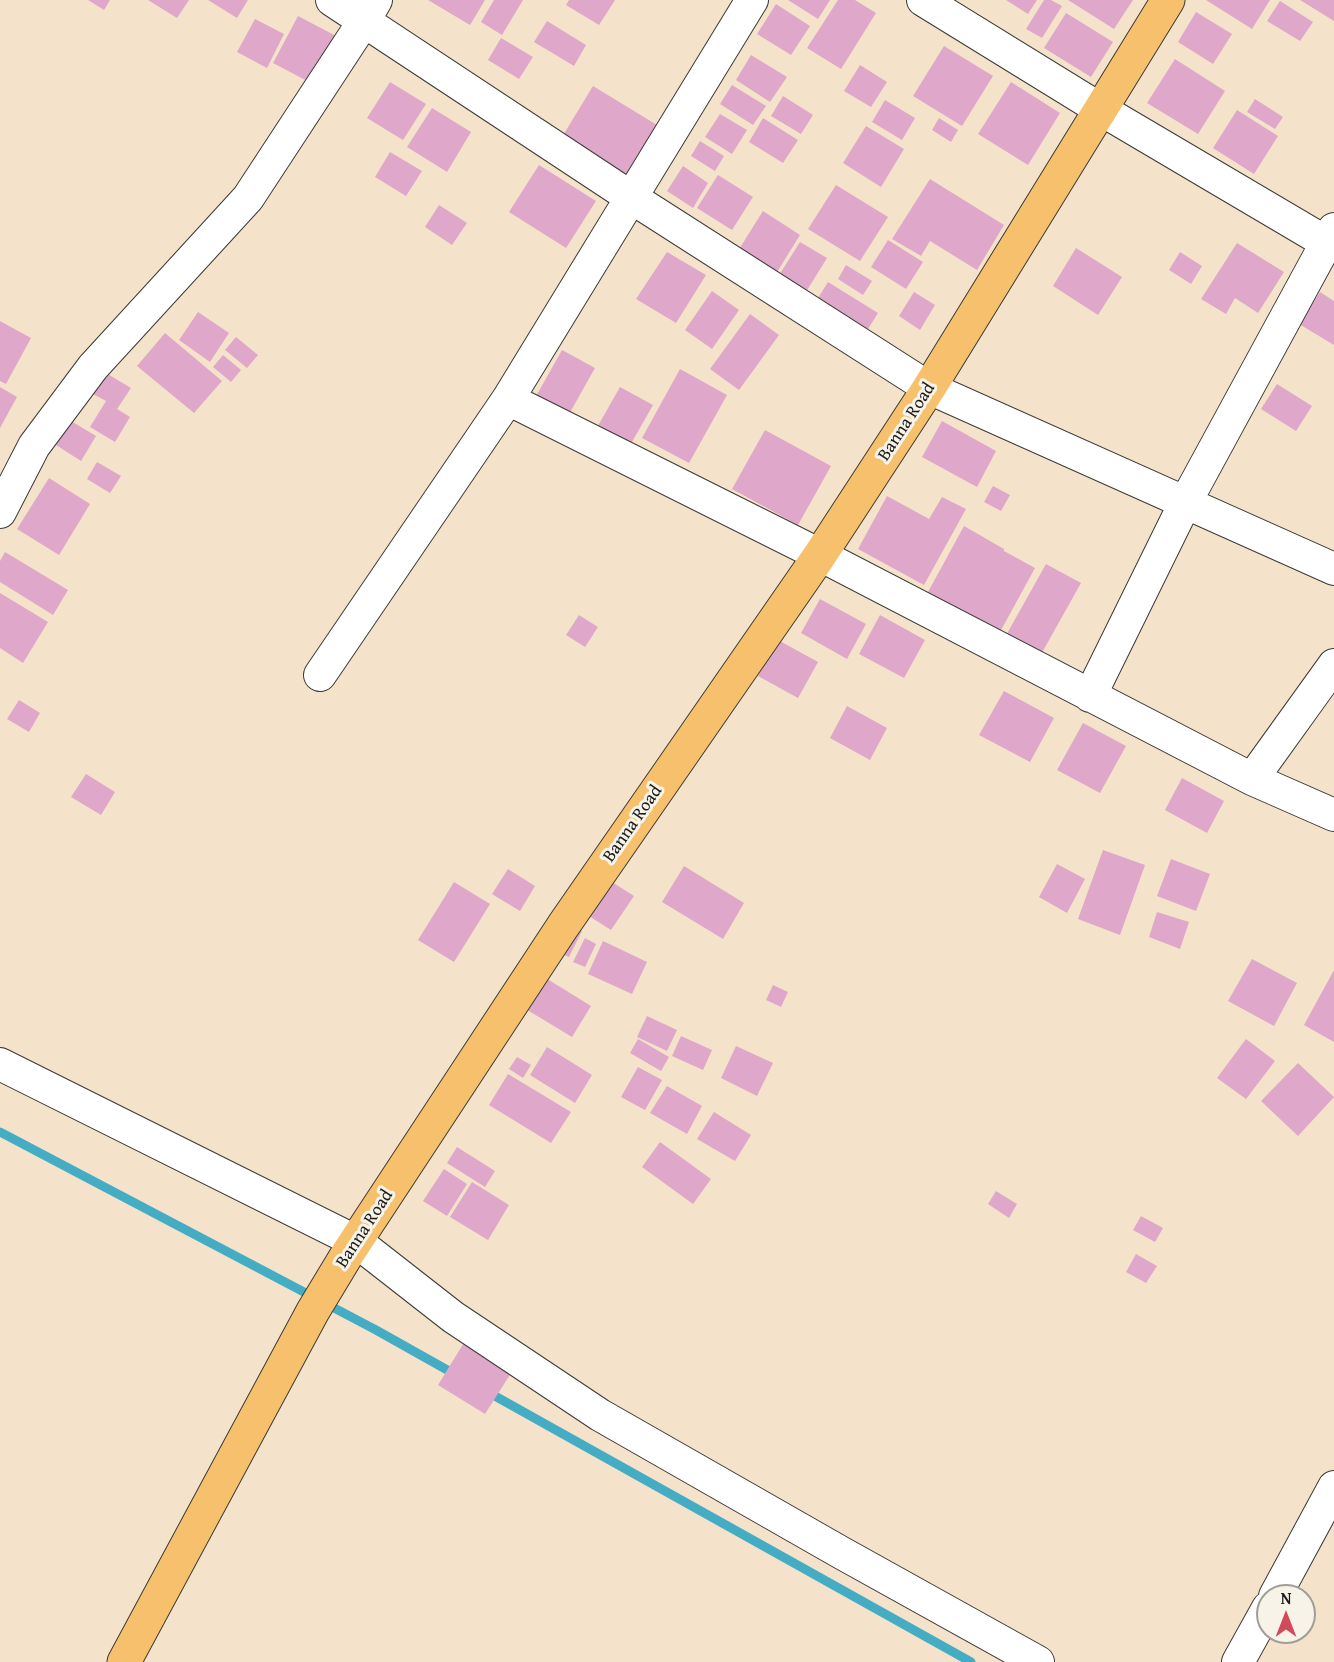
<!DOCTYPE html>
<html>
<head>
<meta charset="utf-8">
<style>
	body { margin:0 }
	#map { position:relative; width:1334px; height:1662px; overflow:hidden; background:#f4e3ca; font-family:"Gentium Book Plus",serif }
	canvas { display:block }
	.north { position:absolute; left:1256px; top:1584px; width:60px; height:60px; box-sizing:border-box; background:#f7f3e8; border:2px solid #9f9d96; border-radius:50%; rotate:0deg; font-size:16px; font-weight:700; line-height:24px; text-align:center; color:#1c1c1c }
	.north::after { content:''; display:block; margin:auto; width:21px; height:27px; background:#d1495b; clip-path:polygon(50% 0,100% 100%,50% 72%,0 100%) }
</style>
</head>
<body>
<div id="map">
<canvas width="1334" height="1662"></canvas>
<div class="north">N</div>
</div>
<script>
const g = document.querySelector('canvas').getContext('2d');
g.lineJoin = 'round';
function stroke(path, color, width, dash) { g.strokeStyle = color; g.lineWidth = width; g.lineCap = dash ? 'butt' : 'round'; g.setLineDash(dash || []); g.stroke(path); }
function fill(path, color) { g.fillStyle = color; g.fill(path, 'evenodd'); }
function write(font, color, halo, rows, align = 'center') {
  g.font = font + ' "Gentium Book Plus",serif'; g.lineWidth = 6; g.setLineDash([]); g.textBaseline = 'middle'; g.strokeStyle = halo; g.fillStyle = color; for (const [text, x, y, turn = 0] of rows) {
    g.save(); g.translate(x, y); g.rotate((+turn || 0) * Math.PI / 180); g.textAlign = isNaN(turn) ? turn : align; if (halo) g.strokeText(text, 0, 0); g.fillText(text, 0, 0); g.restore();
  }
}
stroke(new Path2D(`
	M0,1132L376,1330L458,1376
	M486,1391L971,1662`), '#44adc4', 9);
fill(new Path2D(`
	M88,0H110L104,10Z
	M148,0H189L177,18Z
	M208,0H248L237,18Z
	M428,0H485L470,25Z
	M494,0H523L502,35L481,22Z
	M569,0H615L599,25L566,5Z
	M788,0H830L818,19Z
	M838,0H855L876,13L841,69L807,48Z
	M1006,0H1037L1028,14Z
	M1044,0H1051L1062,6L1042,38L1026,29Z
	M1068,0H1133L1114,29Z
	M1206,0H1270L1252,29Z
	M1300,0H1334V21Z
	M1280,1L1313,22L1300,41L1267,21Z
	M776,4L810,26L791,55L757,34Z
	M1196,12L1232,34L1213,64L1178,42Z
	M1066,13L1113,42L1091,77L1044,48Z
	M298,16L336,36L311,83L273,63Z
	M255,19L284,34L267,68L237,52Z
	M547,21L586,45L574,66L534,42Z
	M501,38L533,57L519,79L488,60Z
	M944,46L993,76L962,126L913,96Z
	M751,55L787,77L770,102L736,80Z
	M1175,59L1225,91L1198,134L1147,103Z
	M860,65L887,82L871,107L844,91Z
	M390,82L426,104L403,140L367,118Z
	M1011,82L1060,113L1028,165L978,134Z
	M732,85L766,106L753,125L720,104Z
	M593,86L657,125L626,176L562,137Z
	M783,96L813,115L801,134L771,116Z
	M1255,99L1283,117L1275,129L1247,112Z
	M885,100L915,118L902,140L872,122Z
	M432,108L471,132L447,172L407,147Z
	M1237,110L1278,136L1254,174L1213,148Z
	M720,114L747,130L732,154L705,137Z
	M763,118L798,140L783,163L749,142Z
	M939,118L958,130L951,142L932,130Z
	M866,126L904,149L881,187L843,163Z
	M700,141L724,156L715,171L691,156Z
	M390,152L422,171L406,196L375,177Z
	M539,165L596,201L566,248L509,212Z
	M683,166L708,183L693,208L667,191Z
	M718,175L753,197L732,230L697,208Z
	M930,179L1004,225L977,270L930,241L921,256L892,239Z
	M836,185L888,217L860,261L808,229Z
	M439,205L467,223L452,245L425,227Z
	M763,211L800,235L774,277L736,254Z
	M888,240L923,262L906,289L871,267Z
	M800,242L827,258L801,300L774,283Z
	M1237,243L1284,272L1258,313L1235,298L1226,314L1201,299Z
	M1076,248L1122,277L1098,315L1053,286Z
	M667,252L706,275L676,323L636,299Z
	M1180,252L1202,266L1191,284L1169,270Z
	M846,265L872,281L863,295L838,279Z
	M828,282L878,313L863,337L813,306Z
	M712,291L739,310L712,349L685,330Z
	M914,292L935,305L920,330L899,316Z
	M1320,292L1334,301V345L1299,324Z
	M198,312L229,333L210,362L179,340Z
	M750,314L779,335L739,390L710,369Z
	M0,321L31,338L6,384L0,381Z
	M165,333L222,381L194,413L137,366Z
	M236,337L258,355L247,368L225,350Z
	M562,350L595,368L568,416L535,398Z
	M223,355L241,370L231,382L213,367Z
	M680,369L727,395L689,463L642,438Z
	M106,373L131,388L117,409L130,417L115,442L90,427L106,401L93,394Z
	M1277,384L1312,406L1296,431L1261,409Z
	M0,387L17,397L0,428Z
	M620,387L653,405L628,449L595,431Z
	M71,421L96,436L81,461L56,445Z
	M942,421L996,451L977,487L922,457Z
	M765,430L831,466L798,525L732,489Z
	M97,462L121,476L110,493L87,479Z
	M49,478L90,504L59,555L17,529Z
	M993,486L1010,495L1001,511L984,502Z
	M887,496L929,519L942,497L966,509L924,585L858,549Z
	M964,526L1004,549V551L1035,568L1000,632L928,592Z
	M5,552L68,590L53,615L0,582V561Z
	M1046,564L1081,583L1039,658L1004,639Z
	M0,593L48,622L23,663L0,648Z
	M820,599L866,624L847,659L801,633Z
	M579,615L598,627L585,647L566,635Z
	M880,615L925,640L904,678L859,654Z
	M778,640L818,662L798,698L758,676Z
	M1004,691L1054,718L1030,762L979,735Z
	M19,700L40,713L29,732L7,719Z
	M847,706L887,728L870,760L830,738Z
	M1083,723L1126,746L1100,793L1057,770Z
	M86,774L115,792L101,815L71,797Z
	M1182,778L1224,801L1207,833L1165,810Z
	M1103,850L1145,865L1120,935L1078,919Z
	M1171,859L1210,874L1196,911L1157,896Z
	M1057,864L1085,879L1067,913L1039,897Z
	M684,866L744,903L723,939L662,902Z
	M508,869L535,886L520,911L492,894Z
	M604,877L634,896L611,930L581,911Z
	M454,882L490,904L454,962L418,940Z
	M1157,912L1189,922L1180,949L1149,937Z
	M570,925L582,931L569,957L557,952Z
	M585,938L596,944L585,967L573,962Z
	M603,941L647,962L632,994L588,974Z
	M1252,959L1297,983L1274,1026L1228,1001Z
	M1334,970V1042L1304,1025Z
	M544,977L591,1006L572,1037L524,1008Z
	M773,985L788,992L781,1007L766,1000Z
	M647,1016L677,1030L667,1051L637,1037Z
	M681,1036L712,1050L703,1070L672,1056Z
	M638,1039L669,1057L661,1071L630,1053Z
	M1246,1039L1275,1061L1246,1099L1217,1078Z
	M736,1046L773,1063L757,1096L721,1078Z
	M547,1047L592,1075L575,1103L530,1075Z
	M517,1057L531,1065L523,1078L509,1069Z
	M1298,1063L1334,1097L1298,1136L1261,1101Z
	M638,1067L662,1080L645,1110L621,1097Z
	M508,1074L571,1112L551,1143L489,1105Z
	M667,1086L702,1106L687,1134L650,1113Z
	M714,1112L751,1135L735,1161L697,1139Z
	M660,1142L711,1179L693,1204L642,1167Z
	M457,1147L495,1171L485,1187L447,1163Z
	M444,1169L467,1184L447,1216L423,1201Z
	M472,1182L509,1205L488,1240L450,1217Z
	M996,1191L1017,1204L1009,1218L988,1204Z
	M1141,1216L1163,1228L1155,1242L1133,1230Z
	M1136,1254L1157,1266L1146,1283L1126,1272Z
	M465,1341L513,1370L485,1414L438,1385Z`), '#dfa7ca');
const minor = new Path2D(`
	M332,0L632,198L929,388L1334,569
	M923,0L1100,109L1334,247
	M508,399L820,555L1252,779L1334,815
	M0,512L34,446L93,367L248,198L364,21L376,0
	M320,675L508,399L752,0
	M1090,696L1185,503L1334,229
	M1252,779L1334,665
	M0,1064L357,1242L453,1317L600,1415L840,1552L1038,1662
	M1275,1596L1334,1487
	M1238,1662L1268,1608`);
const primary = new Path2D(`
	M124,1662L313,1311L348,1253L563,926L820,555L929,388L1168,0`);
stroke(minor, '#3c3a36', 34);
stroke(primary, '#3c3a36', 35);
stroke(minor, '#fff', 32);
stroke(primary, '#f7c06c', 33);
write('18px', '#1c1c1c', '#f7f3e8', [
	["Banna Road",907,422,-57],
	["Banna Road",633,824,-55],
	["Banna Road",365,1229,-57]
]);
</script>
</body>
</html>
